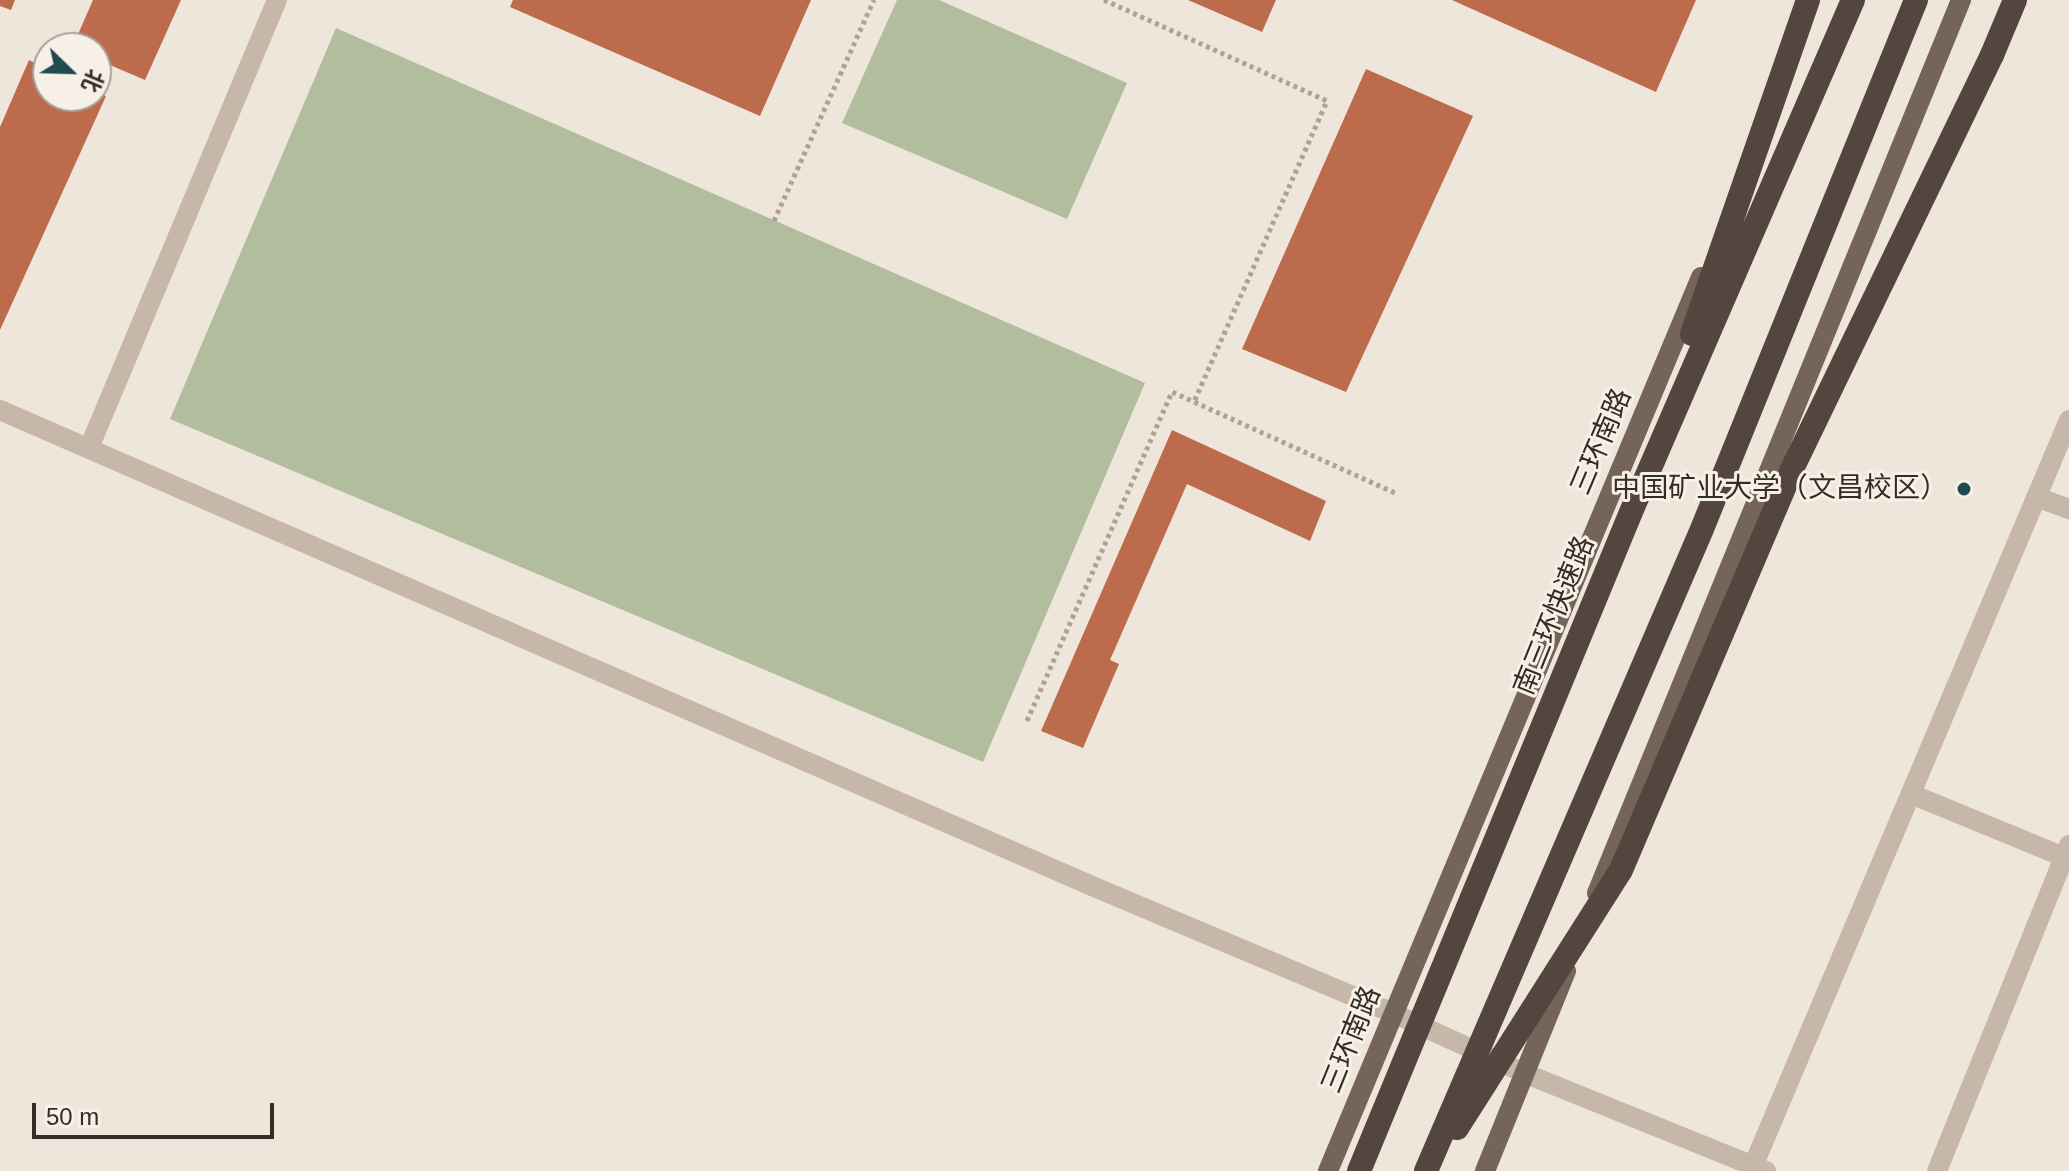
<!DOCTYPE html>
<html>
<head>
<meta charset="utf-8">
<style>
	body { margin:0 }
	#map { position:relative; width:2069px; height:1171px; overflow:hidden; background:#efe6db; font-family:Arial,"Noto Sans SC",sans-serif }
	canvas { display:block }
	.north { position:absolute; left:32px; top:32px; width:80px; height:80px; box-sizing:border-box; background:#f7f0e6; border:2px solid #a9a29a; border-radius:50%; rotate:113deg; font-size:22px; font-weight:700; line-height:32px; text-align:center; color:#342c27 }
	.north::after { content:''; display:block; margin:auto; width:28px; height:36px; background:#204c51; clip-path:polygon(50% 0,100% 100%,50% 72%,0 100%) }
	.scale { position:absolute; left:32px; top:1103px; width:242px; height:36px; box-sizing:border-box; border:4px solid #342c27; border-top:0; padding-left:10px; font-size:24px; line-height:28px; white-space:nowrap; color:#342c27; -webkit-text-stroke:6px #f7f0e6; paint-order:stroke }
</style>
</head>
<body>
<div id="map">
<canvas width="2069" height="1171"></canvas>
<div class="north">北</div>
<div class="scale">50 m</div>
</div>
<script>
const g = document.querySelector('canvas').getContext('2d');
g.lineJoin = 'round';
function fill(path, color) { g.fillStyle = color; g.fill(path, 'evenodd'); }
function stroke(path, color, width, dash) { g.strokeStyle = color; g.lineWidth = width; g.lineCap = dash ? 'butt' : 'round'; g.setLineDash(dash || []); g.stroke(path); }
function write(font, color, halo, rows, align = 'center') {
  g.font = font + ' Arial,"Noto Sans SC",sans-serif'; g.lineWidth = 6; g.setLineDash([]); g.textBaseline = 'middle'; g.strokeStyle = halo; g.fillStyle = color; for (const [text, x, y, turn = 0] of rows) {
    g.save(); g.translate(x, y); g.rotate((+turn || 0) * Math.PI / 180); g.textAlign = isNaN(turn) ? turn : align; if (halo) g.strokeText(text, 0, 0); g.fillText(text, 0, 0); g.restore();
  }
}
fill(new Path2D(`
	M897,0H939L1127,83L1067,219L842,123Z
	M336,28L1145,383L983,762L170,419Z`), '#b1bd9c');
fill(new Path2D(`
	M0,0H15L11,10L0,6Z
	M93,0H181L145,80L96,59V48H72Z
	M513,0H811L760,116L510,7Z
	M1188,0H1276L1262,32Z
	M1452,0H1696L1656,92Z
	M29,60L48,69V96H96V92L106,96L0,330V127Z
	M1366,69L1473,116L1346,392L1242,349Z
	M1172,430L1326,501L1310,541L1187,484L1110,660L1119,664L1083,748L1041,731Z`), '#bc6b4c');
stroke(new Path2D(`
	M1104,0L1327,101L1194,402
	M774,221L874,0
	M1027,721L1172,392L1397,494`), '#b2a192', 5, [4, 4]);
stroke(new Path2D(`
	M0,410L1092,886L1393,1013L1524,1073L1766,1171
	M89,448L277,0
	M2036,497L2069,509
	M1911,794L2064,857
	M1751,1171L2069,420
	M1937,1171L2069,845`), '#c6b7a8', 20);
stroke(new Path2D(`
	M1597,893L1961,0
	M1328,1171L1701,277
	M1485,1171L1566,971`), '#74645a', 20);
stroke(new Path2D(`
	M1992,55L2015,0`), '#54463f', 24);
stroke(new Path2D(`
	M1692,334L1808,0
	M1457,1128L1621,870L1793,467L1992,55
	M1359,1171L1631,512L1853,0
	M1426,1171L1702,529L1916,0`), '#54463f', 24);
for (const [x, y, r, color] of [
	[1964,489,8,"#204c51"]
]) { const dot = new Path2D(); dot.arc(x, y, r, 0, 2 * Math.PI); g.fillStyle = color; g.fill(dot); stroke(dot, '#f7f0e6', 3); }
write('28px', '#342c27', '#f7f0e6', [
	["三环南路",1602,442,-67],
	["南三环快速路",1555,616,-68],
	["三环南路",1352,1040,-68]
]);
write('28px', '#342c27', '#f7f0e6', [
	["中国矿业大学（文昌校区）",1948,489]
], 'right');
</script>
</body>
</html>
